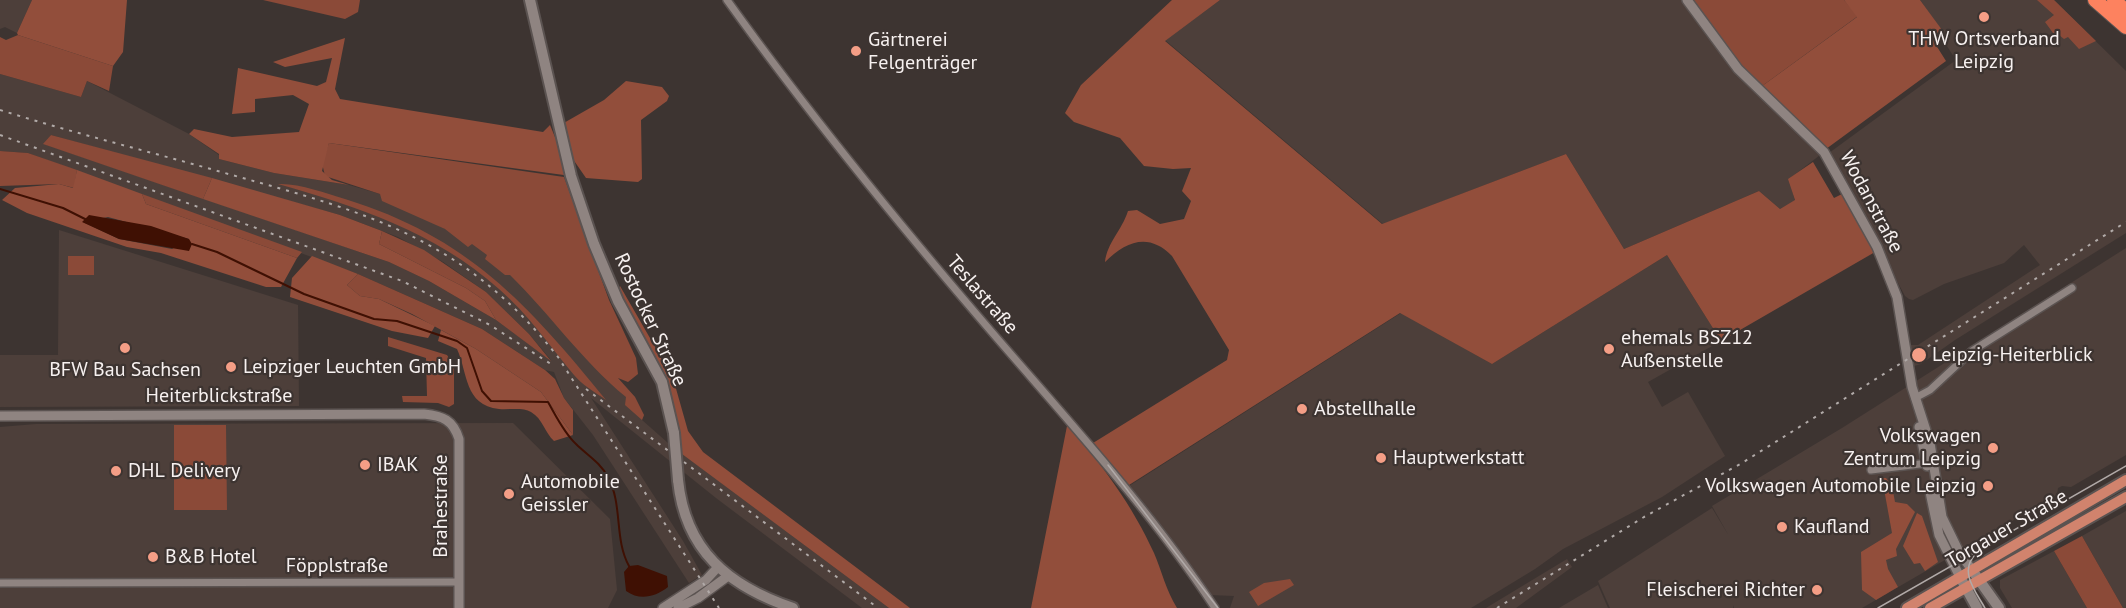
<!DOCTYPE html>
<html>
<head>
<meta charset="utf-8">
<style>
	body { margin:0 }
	canvas { display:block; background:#3d3431 }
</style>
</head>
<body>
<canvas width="2126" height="608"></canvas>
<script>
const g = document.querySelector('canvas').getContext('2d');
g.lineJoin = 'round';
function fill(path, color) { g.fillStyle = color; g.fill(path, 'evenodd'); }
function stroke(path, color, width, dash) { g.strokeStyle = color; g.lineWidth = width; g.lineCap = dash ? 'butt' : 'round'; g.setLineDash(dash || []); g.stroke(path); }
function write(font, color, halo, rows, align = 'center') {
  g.font = font + ' "PT Sans",sans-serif'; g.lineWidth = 4.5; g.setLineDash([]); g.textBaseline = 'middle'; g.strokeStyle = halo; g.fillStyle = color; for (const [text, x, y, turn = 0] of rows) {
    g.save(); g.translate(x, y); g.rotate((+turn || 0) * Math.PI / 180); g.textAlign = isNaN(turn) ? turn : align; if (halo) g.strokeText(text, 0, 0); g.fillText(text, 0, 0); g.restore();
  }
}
fill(new Path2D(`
	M0,0H32L17,33L5,27L0,29Z
	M1220,0H1690L1824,152L1789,179L1795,201L1780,209L1759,191L1624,249L1566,154L1383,224L1165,40Z
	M1920,0H2054L2126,71V233L1955,340L1921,364L1914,366L1910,345H1918L2040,265L2024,245L2004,263L1944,284L1913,300L1909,299L1905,296L1829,153L1956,60L1941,37L1944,34Z
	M0,74L81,97L87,81L189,134L219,155V159L274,173L349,185L380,194L492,254L635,397L644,415L642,420L668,443L889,608H862L716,498L591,398L683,541L702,575L689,583L593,435L564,398L554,372L545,370L482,329L358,274L28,153L0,151ZM51,135L340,215L398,237L443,262L486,292L529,334L551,360L496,320L429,281L389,262L44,144Z
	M59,230L298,305L299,406L0,407V355H58Z
	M2126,248V455L2071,487L2062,486L2058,488L2057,495L1862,608H1734V605L1733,608H1610L1598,581L1712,508L1729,536L1712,506L1842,428Z
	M1667,255L1721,341L1648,382L1662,407L1688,392L1725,456L1662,497L1563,549L1535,569L1471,608H1230L1234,596L1211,595L1129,486L1401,313L1492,364Z
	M513,423L610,519L617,590L608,608H0V427L36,424Z
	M2126,511V608H2123L2082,536Z
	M2054,551L2087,608H2012L2000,588V580Z
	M1567,559L1572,567L1516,608H1486Z
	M1598,585L1608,608H1559Z`), '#4d3f3a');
fill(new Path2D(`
	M263,0H360L358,12L345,19Z
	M1691,0H1844L1858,16L1758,89Z
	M2037,0H2054L2096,41L2079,49L2068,37L2064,39L2059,35L2056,37L2045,22L2054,15Z
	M18,35L113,66L109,91L87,81L81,97L0,74V37L6,40Z
	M51,135L212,178L203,199L43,144Z
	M329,143L564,177L609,300L636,358L638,374L628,382L618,378L635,397L644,415L642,420L625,405L626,397C582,361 550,314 510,275H505L485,259L487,255L472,244L468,247L445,229L382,201L380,194L325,176L322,163Z
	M0,151L28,153L77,170L74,188L59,184L0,186Z
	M278,184C299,183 325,193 345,199C468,237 528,304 606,400C595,392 582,385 574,375C549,345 528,314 499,289C435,232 358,207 278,184Z
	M142,194L302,252L297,258L146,204Z
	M382,231L424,250L486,292L529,334L551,361L496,320L485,301L466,288L379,244Z
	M68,256H94V275H68Z
	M358,274L482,329L545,370L555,379L564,398L573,410V435L541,392L476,349L412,314L379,299L360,296L347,285Z
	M388,337L447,355L454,366V404L449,407L438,403L403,402L402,396H427L426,358L388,346Z
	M174,425H226L227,510H174Z
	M2082,536L2123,608H2087L2054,551Z
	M1290,579L1294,585L1258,606L1249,592L1264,583Z`), '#8b4a38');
fill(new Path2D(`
	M32,0H127L123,52L113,66L18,35L17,33Z
	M1172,0H1220L1165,41L1382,224L1566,154L1624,249L1759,191L1780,209L1795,200L1788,179L1813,162L1834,198L1844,193L1875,252L1721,341L1667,255L1492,364L1400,313L1129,485L1093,443L1227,360L1229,350L1172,256C1149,232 1126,241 1105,262C1107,243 1122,230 1128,211L1137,210L1160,224L1184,219L1191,201L1182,191L1191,168L1173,169L1144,166L1120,138L1074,122L1065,113L1081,85Z
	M1844,0H1920L1945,34L1934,42L1946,61L1826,149L1758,89L1857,17Z
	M345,38L335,89L340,99L543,132L550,125L571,176L329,143L322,171L332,180L349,185L274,173L219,159V154L189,134L194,129L232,137L299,132L309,104L293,95L255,99V112L232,114L238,68L317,86L326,82L332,58L285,67L273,62Z
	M626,81L662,87L669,96L667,101L641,120L642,179L638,182L586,178L568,152L562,124L604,100Z
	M77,170L142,194L146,204L297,258L281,287H266L161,253L127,247L27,213L2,200L15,188L59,184L73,188ZM108,217L189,239L172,249L119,239L83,222Z
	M212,178L340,215L382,231L379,244L466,288L485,301L496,320L429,281L389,262L203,199Z
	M312,256L358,274L347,285L360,296L379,299L435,326L428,338L392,331L290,297L292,278Z
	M620,286L673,378L688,431L703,452L910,608H889L682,454L676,415L665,380L618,291Z
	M441,330L476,349L541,392L573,435L554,441C545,433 543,419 531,412C523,407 509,410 499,409C464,405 468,373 457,349L438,341Z
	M1067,426C1102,463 1133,507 1154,553C1162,572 1166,590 1177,608H1031Z
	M1882,478H1886L1892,486L1895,502L1907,504L1915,512L1896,549L1897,556L1886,560L1888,569L1898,587L1876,600L1862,590L1861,552L1892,533Z
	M1917,513L1922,516L1938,562L1925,571L1920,563L1914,564L1903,546Z`), '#924e3b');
fill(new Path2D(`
	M89,215L151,226L189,239L192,244L189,251L119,239L82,222Z
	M638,565L667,576L668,587C655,597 640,601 626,591L624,572L629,566Z`), '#3f1003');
stroke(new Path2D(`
	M0,189L63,208L85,219
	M192,244L217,252L304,294L374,319L397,321L457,341L467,348L482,391L491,401L548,402C556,416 564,433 576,444C587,455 600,462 608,477C623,505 614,539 629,566`), '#3f1003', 2);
const minor = new Path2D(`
	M727,0C811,117 902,228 996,337C1072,425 1151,511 1215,608
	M1915,398L1930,390L1972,351L2072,288
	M1871,470L1928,463
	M0,583L459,582`);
const tertiary = new Path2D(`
	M1687,0L1738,69L1824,152L1877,247L1897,297L1912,387L1930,443L1942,517L1959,552L1972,570
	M0,416L424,414C443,416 453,420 459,439V608
	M1919,427L1927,466
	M1930,492L1939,535L1960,577
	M663,608L706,580L718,567
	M678,608L698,598L728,576`);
const secondary = new Path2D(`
	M530,0L571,176L594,244L618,301L662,382L674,433
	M678,480C685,550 728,586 793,608
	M1972,570L1999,608
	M1960,577L1977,608`);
const primary = new Path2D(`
	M1907,608L2126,480
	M1930,608L2126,497`);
const motorway = new Path2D(`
	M2095,0L2126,27
	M2114,0L2126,11`);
stroke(minor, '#5b5351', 10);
stroke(tertiary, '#5b5351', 12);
stroke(secondary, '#5b5351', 14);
stroke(primary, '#5b5351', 14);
stroke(motorway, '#5b5351', 16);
stroke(minor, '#8f8481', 7);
stroke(tertiary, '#8f8481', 9);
stroke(secondary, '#8f8481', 10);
stroke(primary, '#d1836d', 10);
stroke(motorway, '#fd825f', 14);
stroke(new Path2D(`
	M1108,465L1218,608
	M1976,554C1958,571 1976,592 1985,608
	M1878,608L2126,466`), '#b1aaa8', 1.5);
stroke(new Path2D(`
	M0,110C77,134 155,153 232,175C369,213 465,239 558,357L719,608
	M0,135L402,281L490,325L554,366
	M586,389L670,452
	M684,462L878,608
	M1497,608L1644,517L1742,463L2126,222`), '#b1aaa8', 2, [3, 6]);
const secondaryBridge = new Path2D(`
	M674,433L678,480`);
stroke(secondaryBridge, '#5b5351', 14, []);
stroke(secondaryBridge, '#8f8481', 10);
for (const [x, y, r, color] of [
	[1984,17,6,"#f49e86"],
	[856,51,6,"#f49e86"],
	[125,348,6,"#f49e86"],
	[1609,349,6,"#f49e86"],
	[1919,355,8,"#f49e86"],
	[231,367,6,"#f49e86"],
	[1302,409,6,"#f49e86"],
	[1993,448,6,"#f49e86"],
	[1381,458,6,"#f49e86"],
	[365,465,6,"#f49e86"],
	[116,471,6,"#f49e86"],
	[1988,486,6,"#f49e86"],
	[509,494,6,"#f49e86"],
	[1782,527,6,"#f49e86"],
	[153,557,6,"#f49e86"],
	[1817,590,6,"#f49e86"]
]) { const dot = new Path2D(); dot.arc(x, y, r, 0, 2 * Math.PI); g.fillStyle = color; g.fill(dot); stroke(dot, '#3d3431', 2); }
write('20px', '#f7f1f0', '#3d3431', [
	["THW Ortsverband",1984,39,"center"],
	["Leipzig",1984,62,"center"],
	["Gärtnerei",868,40],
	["Felgenträger",868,63],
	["ehemals BSZ12",1621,338],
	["Außenstelle",1621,361],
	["Leipzig-Heiterblick",1932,355],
	["Leipziger Leuchten GmbH",243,367],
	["BFW Bau Sachsen",125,370,"center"],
	["Abstellhalle",1314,409],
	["Volkswagen",1981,436,"right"],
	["Zentrum Leipzig",1981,459,"right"],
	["Hauptwerkstatt",1393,458],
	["IBAK",377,465],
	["DHL Delivery",128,471],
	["Automobile",521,482],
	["Geissler",521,505],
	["Volkswagen Automobile Leipzig",1976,486,"right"],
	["Kaufland",1794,527],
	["B&B Hotel",165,557],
	["Fleischerei Richter",1805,590,"right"]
], 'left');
write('20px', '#f7f1f0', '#3d3431', [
	["Wodanstraße",1871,202,62],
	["Teslastraße",982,295,49],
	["Rostocker Straße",650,320,65],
	["Heiterblickstraße",219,396],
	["Brahestraße",441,506,-90],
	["Torgauer Straße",2007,529,-30],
	["Föpplstraße",337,566]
]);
</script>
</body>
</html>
